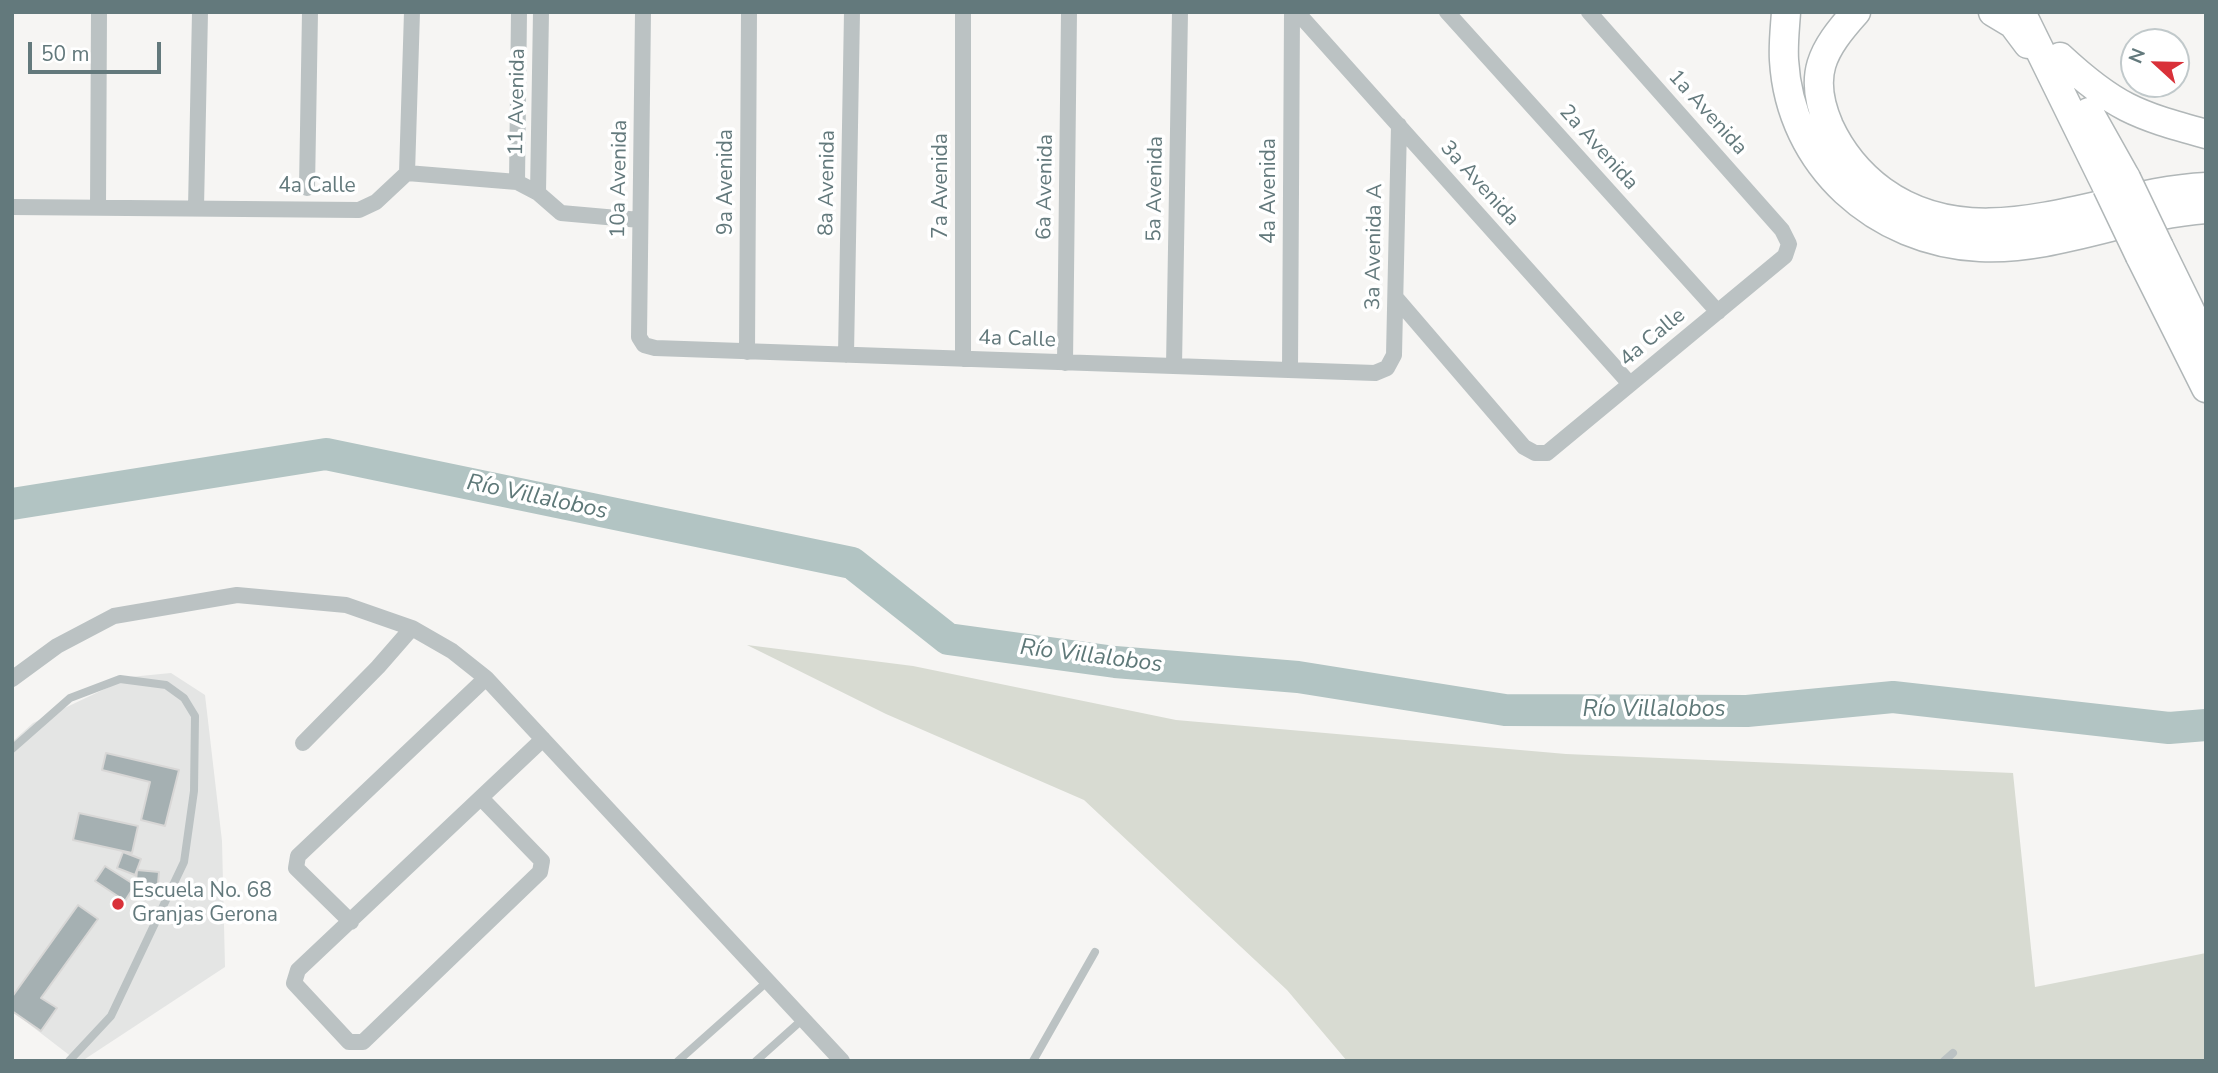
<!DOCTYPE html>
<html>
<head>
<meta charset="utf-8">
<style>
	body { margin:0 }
	#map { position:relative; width:2218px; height:1073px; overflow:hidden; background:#f6f5f3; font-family:"Nunito Sans",sans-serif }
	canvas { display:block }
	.frame { position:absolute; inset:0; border:14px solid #63797c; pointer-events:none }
	.north { position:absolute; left:2120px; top:28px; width:70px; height:70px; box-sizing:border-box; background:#fff; border:2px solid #c1c9cb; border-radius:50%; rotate:292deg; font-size:19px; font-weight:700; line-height:28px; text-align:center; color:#63797c }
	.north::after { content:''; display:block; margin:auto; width:24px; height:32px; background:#d93139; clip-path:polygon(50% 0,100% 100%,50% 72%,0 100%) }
	.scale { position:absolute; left:28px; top:42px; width:133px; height:32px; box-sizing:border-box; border:4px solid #63797c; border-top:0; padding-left:9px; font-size:21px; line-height:24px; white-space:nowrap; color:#63797c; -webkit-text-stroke:5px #fff; paint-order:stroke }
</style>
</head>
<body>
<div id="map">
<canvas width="2218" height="1073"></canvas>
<div class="frame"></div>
<div class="north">N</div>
<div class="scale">50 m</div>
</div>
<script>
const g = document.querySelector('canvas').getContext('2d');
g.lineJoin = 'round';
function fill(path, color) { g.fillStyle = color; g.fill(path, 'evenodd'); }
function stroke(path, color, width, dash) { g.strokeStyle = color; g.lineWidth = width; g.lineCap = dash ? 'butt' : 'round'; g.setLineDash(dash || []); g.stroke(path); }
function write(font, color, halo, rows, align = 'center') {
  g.font = font + ' "Nunito Sans",sans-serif'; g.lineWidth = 7; g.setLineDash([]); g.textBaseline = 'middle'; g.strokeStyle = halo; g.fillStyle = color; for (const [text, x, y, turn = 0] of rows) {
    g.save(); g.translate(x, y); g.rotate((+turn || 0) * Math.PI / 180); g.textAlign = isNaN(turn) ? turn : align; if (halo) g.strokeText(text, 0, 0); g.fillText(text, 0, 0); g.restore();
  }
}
fill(new Path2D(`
	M171,673L205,695L222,841L225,967L82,1061H77L12,1011V742L33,723L130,677Z`), '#e4e5e4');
fill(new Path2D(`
	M747,645L913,666L1176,720L1566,754L2013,773L2035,987L2206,953V1061H1347L1287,990L1084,800L886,714Z`), '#d8dbd2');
stroke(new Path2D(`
	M12,504L326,454L852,563L948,639L1115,662L1298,677L1505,710L1747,711L1893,697L2169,728L2206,725`), '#b2c4c3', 32);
const building = new Path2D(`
	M106,753L179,770L165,826L141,820L150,782L102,770Z
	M79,813L138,826L132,853L73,840Z
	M123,852L141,859L135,875L117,868Z
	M105,866L135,885L125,901L95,881Z
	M137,870L159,872L157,896L135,893Z
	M78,905L98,919L41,998L57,1008L41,1031L12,1011V997Z`);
fill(building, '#a5b0b2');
stroke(building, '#d8d7d6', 2);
const trunk = new Path2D(`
	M1786,12C1785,28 1783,44 1784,60C1790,166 1877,242 1980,247C2056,251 2131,214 2206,209
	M1856,12C1822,50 1807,75 1829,126C1841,152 1859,174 1882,191C1980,262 2099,192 2206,187
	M1993,12L2013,24L2028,44
	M2021,12L2107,187
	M2060,57C2114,107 2136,115 2206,134
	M2089,112L2126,178
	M2159,247L2206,343
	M2140,256L2206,388`);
stroke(trunk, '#b1b7b8', 31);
stroke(new Path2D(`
	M12,749L70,698L120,679L166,685L184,698L195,716L194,791L184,862L111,1016L69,1061
	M678,1061L768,981
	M756,1061L803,1019
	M1033,1061L1095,952
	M1944,1061L1953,1053`), '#bbc2c3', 8);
stroke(new Path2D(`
	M643,12L639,337L644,345L655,348L1375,373L1387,368L1394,355L1399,125
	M1297,12L1630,384
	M1447,12L1718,312
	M407,173L412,12
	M517,182L519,12
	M307,188L310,12
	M538,193L541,12
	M12,207L359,210L376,202L407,173L517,182L538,193L561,213L640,220
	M98,207L99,12
	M196,208L200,12
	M1396,298L1524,447L1535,453H1547L1785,256L1789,244L1782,230L1589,12
	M747,352L749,12
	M846,355L852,12
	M963,359V12
	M1065,363L1069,12
	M1174,366L1180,12
	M1290,370L1292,12
	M12,679L57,646L114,616L237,595L346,605L412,628L452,651L486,678L842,1061
	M303,743L378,667L412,628
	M481,798L542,861L540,872L363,1042H349L294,983L298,970L543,739
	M351,922L296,868L298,856L486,678`), '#bbc2c3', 16);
stroke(trunk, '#fff', 28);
const trunkBridge = new Path2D(`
	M2126,178L2159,247
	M2107,187L2140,256`);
stroke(trunkBridge, '#b1b7b8', 31, []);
stroke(trunkBridge, '#fff', 28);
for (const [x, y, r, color] of [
	[118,904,7,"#d93139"]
]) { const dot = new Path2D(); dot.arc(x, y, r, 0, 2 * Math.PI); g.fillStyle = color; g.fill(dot); stroke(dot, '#fff', 2.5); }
write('21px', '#63797c', '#fff', [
	["11 Avenida",518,102,-89],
	["1a Avenida",1707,113,48],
	["2a Avenida",1598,148,48],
	["10a Avenida",620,179,-89],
	["9a Avenida",727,182,-90],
	["8a Avenida",828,183,-89],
	["3a Avenida",1479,184,48],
	["7a Avenida",942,186,-90],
	["4a Calle",317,187],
	["6a Avenida",1046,187,-89],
	["5a Avenida",1156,189,-89],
	["4a Avenida",1270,191,-90],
	["3a Avenida A",1375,247,-89],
	["4a Calle",1653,338,-40],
	["4a Calle",1017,340,2]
]);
write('21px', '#63797c', '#fff', [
	["Escuela No. 68",132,892],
	["Granjas Gerona",132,916]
], 'left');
write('italic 23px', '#5e7878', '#fff', [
	["Río Villalobos",537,498,12],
	["Río Villalobos",1091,657,7],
	["Río Villalobos",1654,710]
]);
</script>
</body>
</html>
